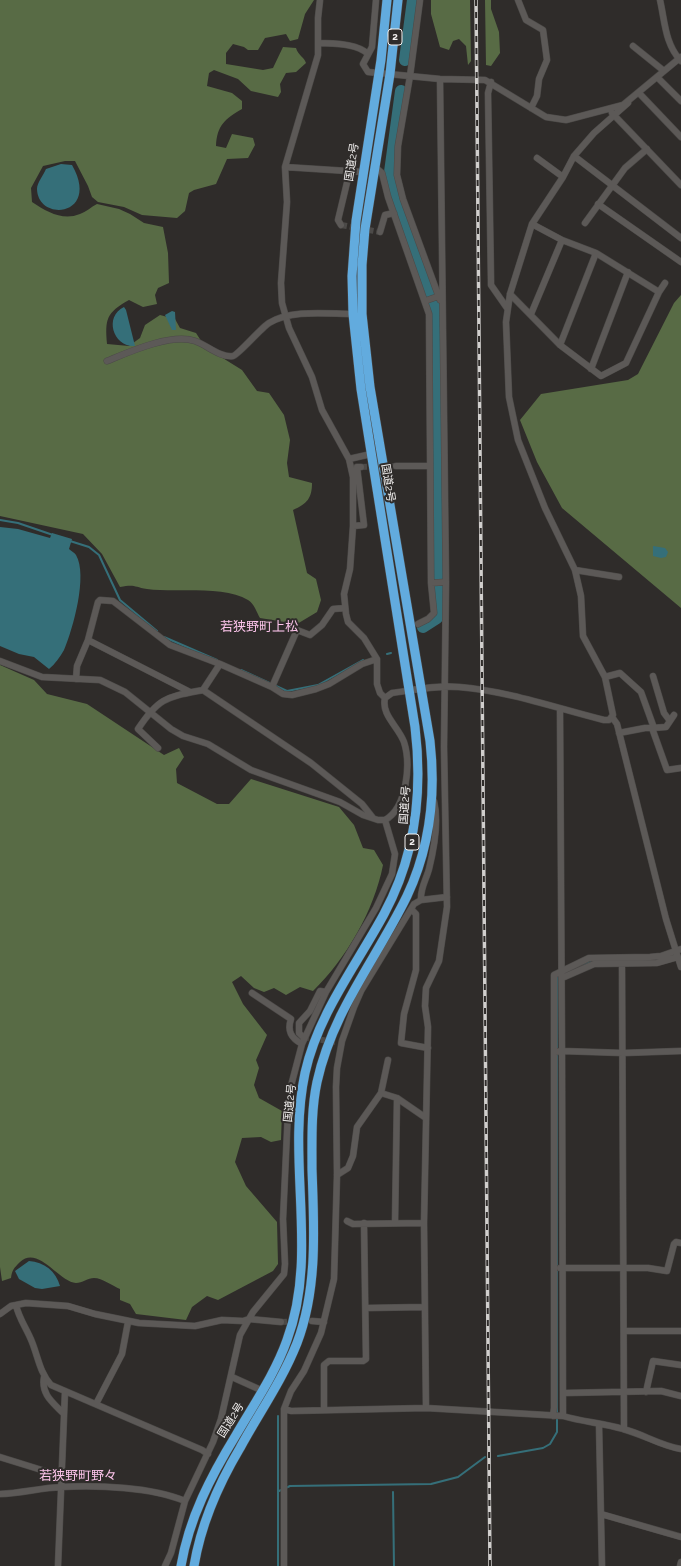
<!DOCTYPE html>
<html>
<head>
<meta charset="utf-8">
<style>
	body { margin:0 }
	canvas { display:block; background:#2f2c2a }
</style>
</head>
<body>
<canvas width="681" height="1566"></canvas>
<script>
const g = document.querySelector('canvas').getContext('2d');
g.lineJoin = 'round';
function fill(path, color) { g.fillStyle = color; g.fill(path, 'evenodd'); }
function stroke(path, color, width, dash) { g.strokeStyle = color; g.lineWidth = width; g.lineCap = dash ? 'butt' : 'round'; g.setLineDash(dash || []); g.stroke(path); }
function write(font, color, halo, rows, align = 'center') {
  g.font = font + ' Raleway,"Noto Sans JP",sans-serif'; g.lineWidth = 4; g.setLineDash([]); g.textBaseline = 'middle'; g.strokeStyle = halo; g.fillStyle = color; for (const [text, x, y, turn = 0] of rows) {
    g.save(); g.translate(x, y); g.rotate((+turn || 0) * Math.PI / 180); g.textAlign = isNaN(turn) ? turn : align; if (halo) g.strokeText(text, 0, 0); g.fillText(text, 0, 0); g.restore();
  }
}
fill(new Path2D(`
	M0,0H314L305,14L298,39L290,41L286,34L265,38L258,50H248L244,47L233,44L226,53V64L263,70L273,68L283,47L296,48C298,55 304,57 306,63L296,72L286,73L280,84L281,92L278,97L251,91L238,79L214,70L209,73L207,86L232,93L242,101V109C225,119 217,125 216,146L226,148L232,134L253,138L255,145L248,158L227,159L216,184L194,190L189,193L185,211L177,218L142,215L124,207L98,202L92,197L88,186L75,161H65L43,166L31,188L32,202C47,212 63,221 80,214C86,212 91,207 97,204L119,209L130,214L144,223L163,227L168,253L169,283L158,288L155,295L157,304L143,307L129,300C106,313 105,319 107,344L129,346L140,338L145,325L160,315L175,319L180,328L196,333L205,347L242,370L257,391L269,393L284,415L290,440L287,463L289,477L312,483C312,498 307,504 293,510L307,573L316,579L321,600L317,612L297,624L260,618C257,613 254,603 248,600C224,585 175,593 147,589C134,587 135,584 120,587L102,554L83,534L0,516Z
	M431,0H470L471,61L468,65L466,46L459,39L453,41L449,50L440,47L431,14Z
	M485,0H491V9L499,32L500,53L491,66L486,65Z
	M681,295V608L562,508L537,462L520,420L541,394L628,380L638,374L674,303Z
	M0,665L34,680L47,694L87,704L164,755L179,748L184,757L176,769L177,783L217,804H229L251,779L339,807L354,825L363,848L374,850L383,865C374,911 346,959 313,991L300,987L286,995L274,988L264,992L254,988L241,976L232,982L243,1004L267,1035L256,1060L259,1068L254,1085L259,1098L282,1111L281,1140L271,1142L261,1137L242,1138L235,1162L246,1186L277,1222L278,1264L273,1271L218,1300L207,1296L192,1307L186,1320L136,1314L130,1304L120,1300V1289C113,1286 102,1278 94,1278C88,1278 82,1283 76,1283C59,1282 38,1245 20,1262C14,1268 12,1270 11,1278L2,1281L0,1267Z`), '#586b45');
fill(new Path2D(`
	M61,164L72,165C101,216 38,223 37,189C37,183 44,174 46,169Z
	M124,307L126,310L135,346C114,348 103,317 124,307Z
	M172,311L175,312L176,330H172L165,315Z
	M0,527L18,529L50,538L52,533L72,539L69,549C71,551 75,553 76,555C88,575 73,629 64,650C60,657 55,664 49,669L34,657L19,654L0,646Z
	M653,546L665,548L668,552L666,557L661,558L653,556Z
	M29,1261C44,1262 56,1271 60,1286L42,1289L35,1288L19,1279L15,1271Z`), '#356f79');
stroke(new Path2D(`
	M0,520L18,523L53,535
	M70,541L89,547L99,555L120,600L157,631
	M164,637L217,660
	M387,654L391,653
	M241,670L287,691L318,685L363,660
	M565,973L593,961
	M498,1456L543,1448L550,1444L557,1432V977L559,976
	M279,1491L290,1486L431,1484L458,1477L485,1457
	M393,1492L394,1566
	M278,1566V1416`), '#356f79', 2);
stroke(new Path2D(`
	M405,60L413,0
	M401,91L390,172L394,194L434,304L438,605L437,618L423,627`), '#356f79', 12);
stroke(new Path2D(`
	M341,225L380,232
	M361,467L396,466
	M303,1037L335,1042
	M281,1322L308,1321`), '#4c4a48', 6, [6, 3]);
const minor = new Path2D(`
	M320,0L318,18V55L285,167L287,202L281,283L282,303L289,328L312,377L322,410L349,459L353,477V526L350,569L344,594L346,614L348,622L364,638L377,659V684L380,693L385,698
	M376,0L372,47L363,64L368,72L440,79L485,80L546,117L566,120L623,105L681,57
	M420,0L410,76L398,146L397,175L403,199L440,300
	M518,0L526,20L543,30L547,60L539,79L537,96L531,108
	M660,0C665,22 665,44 681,61
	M318,43C334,44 356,43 368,54
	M633,46L664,71
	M657,77L681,101
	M491,82L488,93L491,281V285L507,308
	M639,93L681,137
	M612,113L681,185
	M574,156L681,238
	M537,158L563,177
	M285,167L363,172
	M375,167L382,173L388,197L429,314L431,583L434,613L428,619L418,624
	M598,204L681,262
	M585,223L625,168L647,149
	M341,225L338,220L350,170
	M380,232L385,215L394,213
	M659,292L665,283
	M510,294L560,345L601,376L626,363L659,292L596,253L562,240L532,224
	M425,301L439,296
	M531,314L562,240
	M560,345L596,253
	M107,361C129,352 171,333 195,341C207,345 220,358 233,356C238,355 260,329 269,323C292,309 327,314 353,314
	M591,369L628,272
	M349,459L371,454
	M396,466H430
	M353,526L364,525L357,467H361
	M575,570L619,577
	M431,583L446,582
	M88,640L190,692
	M0,661L42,677L100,680L125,692L171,729L183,736L208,744L251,770L340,802L363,815L378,820H385
	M653,676L664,713L670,721
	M605,677L620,673L641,692L654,728
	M76,679L77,666L88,640L98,602L100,600L113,601L170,645L220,664L272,687L283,694L292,695L316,689L329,684L362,664L377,659
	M272,687L297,630L310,635L322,625L333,609L345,608
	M203,690L311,763L362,804L373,818
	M612,717L617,724L666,919L681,967
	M652,728L666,727L674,715
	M619,733L645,728H652L667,770L681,768
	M158,748L138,729C159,697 167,697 203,690L220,664
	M421,900L447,897
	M411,909L416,914V970L404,1014L401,1043L428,1048
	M622,965L624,1429
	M562,978L594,964L657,963L678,957
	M252,993L291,1019C287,1031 291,1038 302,1044
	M303,1037L299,1033V1023L310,1011L320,991L326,992
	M555,1052L562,1051L560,709
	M381,1093L397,1098L426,1118
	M337,1175L348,1168L353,1156L357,1127L381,1093L388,1060
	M347,1221L353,1224L424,1223
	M395,1223L397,1098
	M560,1268H648L667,1271L674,1244L676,1242L681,1243
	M16,1305C19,1319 27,1329 32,1342C38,1357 40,1373 51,1385L202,1450L208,1454
	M366,1308L424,1307
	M0,1314L11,1306L26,1303L68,1306L95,1314L139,1323L195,1326L222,1320L243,1321L249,1319L281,1322
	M312,1321L324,1322
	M624,1331H681
	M44,1377C41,1394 52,1402 63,1413
	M232,1377L263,1391
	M646,1392L653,1361L681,1365
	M564,1393L661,1391L681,1396
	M96,1404L122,1354L128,1322
	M426,1408L424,1223L428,1027L425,1006L426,988L439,961L447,907L444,747L446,582L440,79
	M284,1409L291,1411L426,1408L563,1416C583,1422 603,1423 623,1429C643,1434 661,1446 681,1449
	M324,1410V1365L329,1361H363L366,1359L364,1223
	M553,1416L554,1408V975L589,958L650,957L661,956L681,949
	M563,1416L562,1051L623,1053L681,1051
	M599,1424L602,1566
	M0,1457L61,1476
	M0,1494C21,1493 41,1488 61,1487C98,1485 151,1487 185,1501
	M601,1514L681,1537
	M58,1566L65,1391
	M165,1566L171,1553L185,1501L213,1442L221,1419L240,1335L253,1312L284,1274L285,1264L283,1219L288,1111L292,1082L302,1044L326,992L376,908L392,874L395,854L385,820C407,808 411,764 404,742C398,726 381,715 385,698L392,693C414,690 437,685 459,687C508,691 556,708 604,720H609L613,715L605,677L583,636L581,596L575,570L545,508L518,440L509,397L506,322L510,294L532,224L563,177L574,156L594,133L628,103
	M284,1566V1409L291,1391L304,1371L321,1333L334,1279L337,1175L336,1087L337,1068L342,1041L354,1007L361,991L414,904L421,900C420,889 426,880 429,869C434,849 439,822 434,801
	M680,1566L681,1562`);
const highway = new Path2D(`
	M181,1566C189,1518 211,1476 236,1435C254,1404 275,1374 287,1340C319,1254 286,1161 305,1073C318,1014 356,966 384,914C416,855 423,793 415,727L361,389L353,314L352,276L356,221L381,60L387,0
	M194,1566C201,1524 218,1485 240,1448C259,1413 282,1381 297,1343C318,1288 314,1227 312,1169C312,1140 311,1110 317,1082C333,1010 376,960 407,896C430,847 436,794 430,741L370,387L362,314V265L365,229L390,74L398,0`);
stroke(minor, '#4c4a48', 7);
stroke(highway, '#4c4a48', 10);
stroke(minor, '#5c5957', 6);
stroke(highway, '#62abde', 9);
const rail = new Path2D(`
	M476,0L490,1566`);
stroke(rail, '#d1cfcd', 3.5);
stroke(rail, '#2f2c2a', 2, [6]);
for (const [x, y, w] of [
	[395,37,14],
	[412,842,14]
]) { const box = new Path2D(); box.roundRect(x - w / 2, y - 8, w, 16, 3); g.fillStyle = '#2f2c2a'; g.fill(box); stroke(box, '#f3f1f0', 1); }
write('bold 10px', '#f3f1f0', null, [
	["2",395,37],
	["2",412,842]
]);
write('11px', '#f3f1f0', '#2f2c2a', [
	["国道2号",352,162,-81],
	["国道2号",388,483,81],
	["国道2号",405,805,-86],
	["国道2号",290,1103,-84],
	["国道2号",231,1420,-58]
]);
write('13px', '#fac3e9', '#2f2c2a', [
	["若狭野町上松",259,627],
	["若狭野町野々",78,1476]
]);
</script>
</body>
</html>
